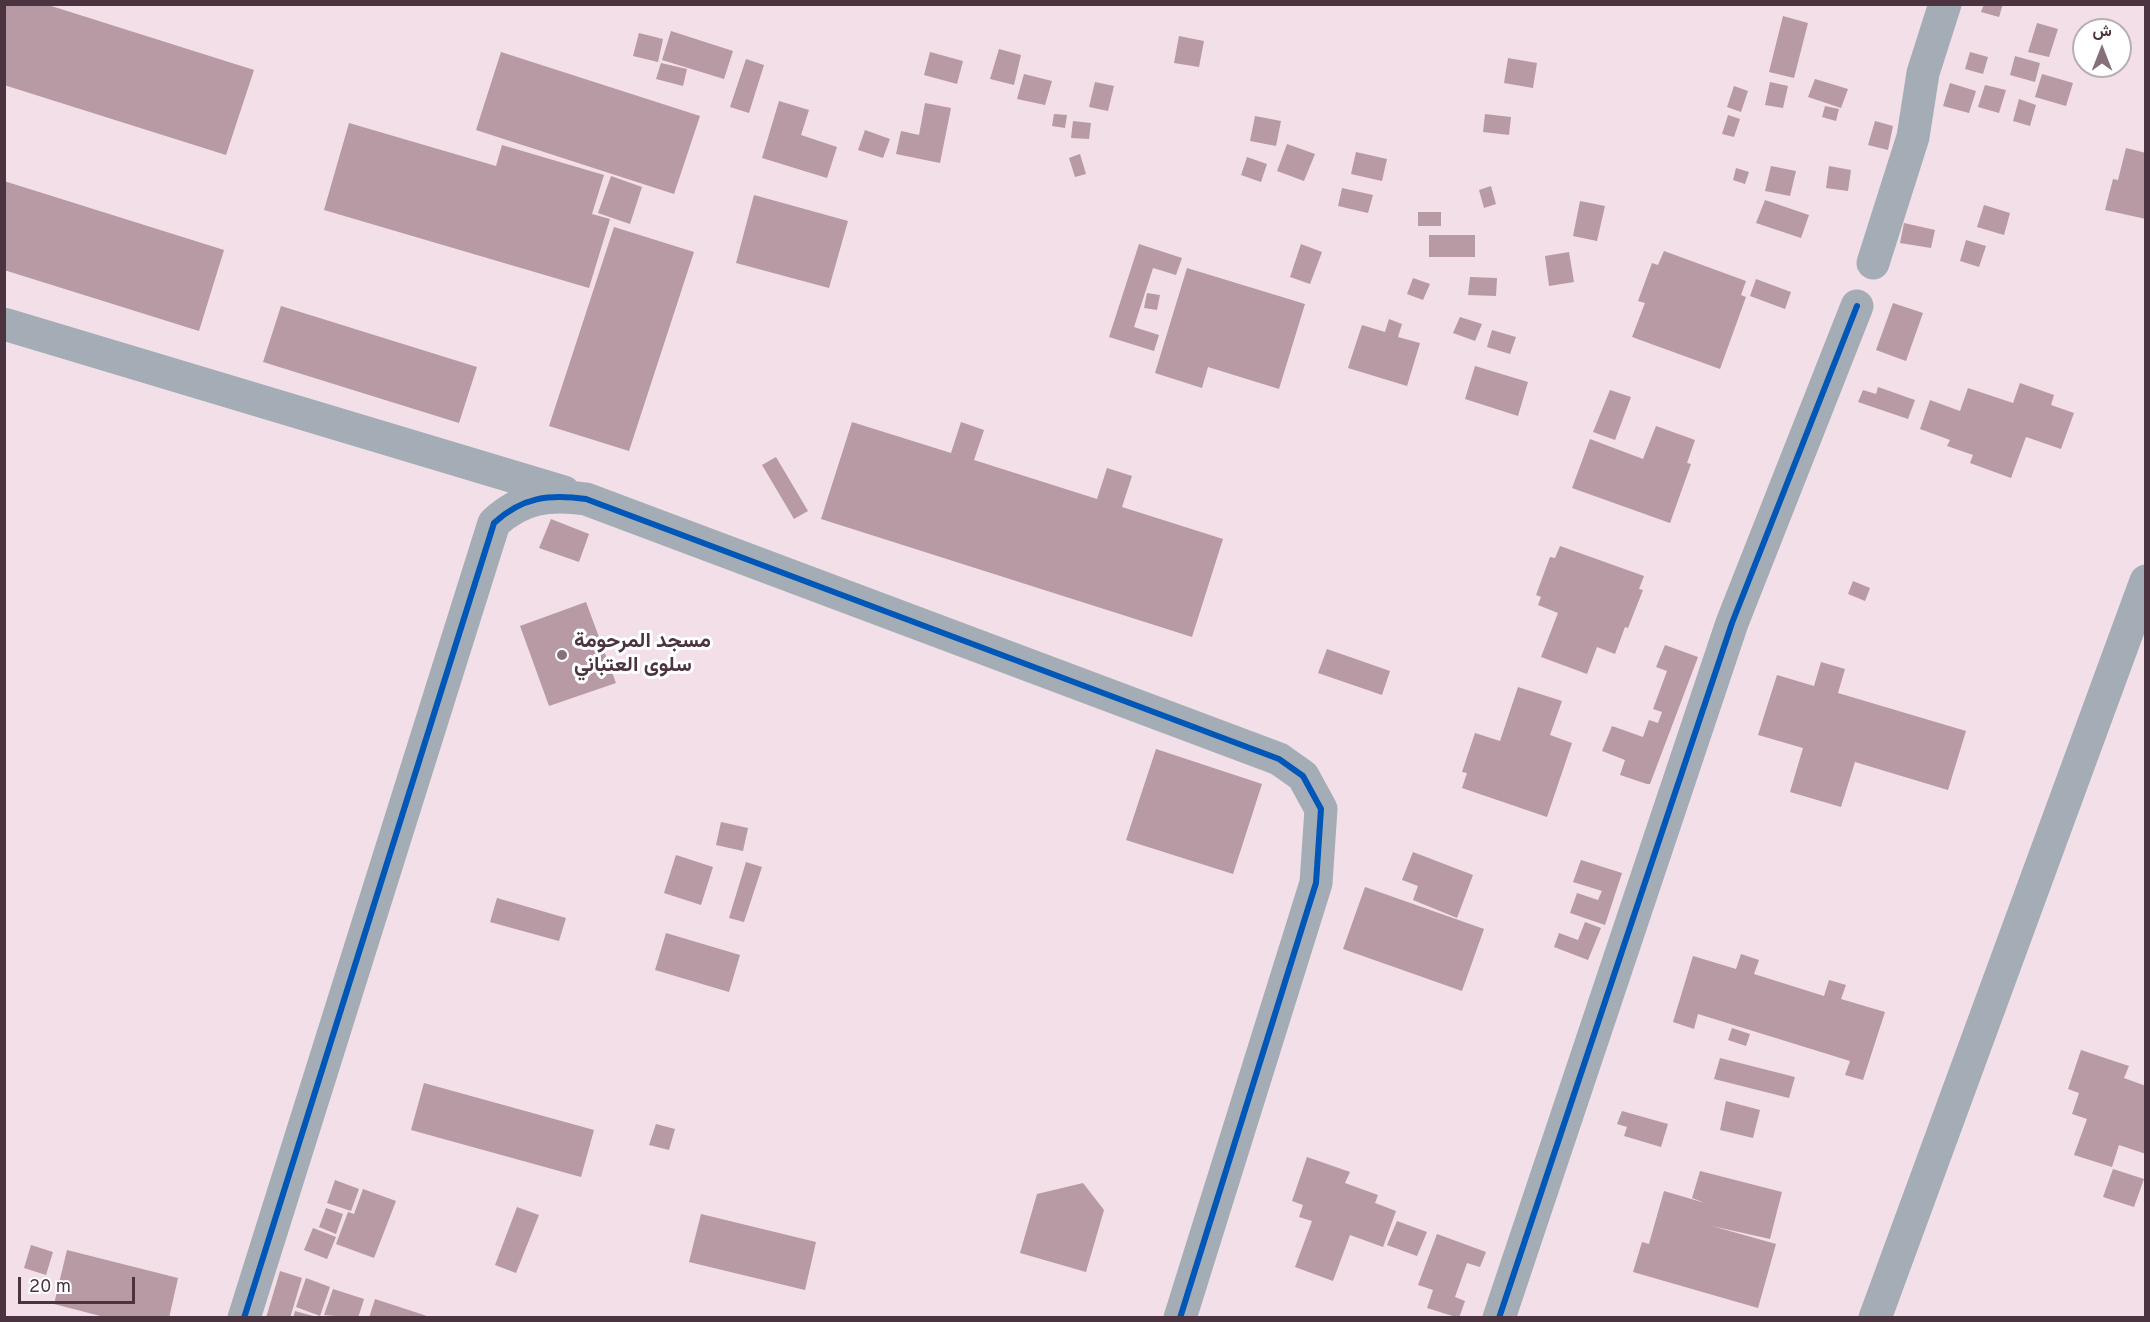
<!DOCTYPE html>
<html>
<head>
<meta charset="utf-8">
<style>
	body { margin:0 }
	#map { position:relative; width:2150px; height:1322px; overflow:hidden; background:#f2dfe8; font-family:Overpass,Vazirmatn,sans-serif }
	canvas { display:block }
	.frame { position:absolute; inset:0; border:6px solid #4b3440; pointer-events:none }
	.north { position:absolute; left:2072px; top:18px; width:60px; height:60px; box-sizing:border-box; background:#fff; border:2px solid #b7aeb3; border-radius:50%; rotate:0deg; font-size:16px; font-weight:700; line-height:24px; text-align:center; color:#4b3440 }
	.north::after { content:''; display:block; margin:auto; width:21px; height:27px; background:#85707b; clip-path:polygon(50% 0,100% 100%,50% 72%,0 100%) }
	.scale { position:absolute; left:18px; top:1277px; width:117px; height:27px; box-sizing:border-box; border:3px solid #4b3440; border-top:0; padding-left:8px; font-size:18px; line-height:21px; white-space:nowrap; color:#4b3440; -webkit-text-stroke:4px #fff; paint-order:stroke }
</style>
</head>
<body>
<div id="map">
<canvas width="2150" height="1322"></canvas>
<div class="frame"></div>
<div class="north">ش</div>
<div class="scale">20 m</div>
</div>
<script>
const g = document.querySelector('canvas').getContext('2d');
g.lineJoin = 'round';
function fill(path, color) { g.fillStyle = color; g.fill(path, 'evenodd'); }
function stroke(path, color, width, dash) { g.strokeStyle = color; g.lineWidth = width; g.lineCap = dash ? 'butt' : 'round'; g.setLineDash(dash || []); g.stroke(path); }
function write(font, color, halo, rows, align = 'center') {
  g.font = font + ' Overpass,Vazirmatn,sans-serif'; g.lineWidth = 6; g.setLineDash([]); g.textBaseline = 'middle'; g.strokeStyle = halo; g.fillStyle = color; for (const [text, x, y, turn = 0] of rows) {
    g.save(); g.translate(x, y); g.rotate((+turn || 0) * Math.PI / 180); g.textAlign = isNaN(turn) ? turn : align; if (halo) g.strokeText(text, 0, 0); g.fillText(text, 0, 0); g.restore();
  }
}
fill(new Path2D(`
	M4,4H45L254,70L226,155L4,85Z
	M1984,4H2003L1999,17L1981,12Z
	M1783,16L1808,23L1794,78L1769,72Z
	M2037,23L2058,29L2049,57L2028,52Z
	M671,31L733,51L724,79L662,60Z
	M639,33L663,39L658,62L633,56Z
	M1179,36L1204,41L1199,67L1174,63Z
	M999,49L1021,55L1014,85L990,79Z
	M501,52L700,116L674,194L476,130Z
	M930,52L963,61L957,84L924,75Z
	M1970,52L1988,57L1983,74L1965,69Z
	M2015,56L2040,63L2035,82L2010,75Z
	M1508,58L1537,63L1533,88L1504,83Z
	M746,59L764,65L749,113L730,107Z
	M661,63L687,69L683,86L656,79Z
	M1024,74L1052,81L1045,105L1017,99Z
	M2042,74L2073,83L2066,106L2035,97Z
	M1815,79L1848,89L1841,108L1808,97Z
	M1095,82L1114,86L1108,111L1089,107Z
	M1770,82L1788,86L1783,108L1765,105Z
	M1950,83L1976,91L1969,113L1943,106Z
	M1985,85L2006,90L1999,113L1978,107Z
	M1734,86L1748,91L1741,112L1727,107Z
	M2019,99L2036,105L2030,126L2013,121Z
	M779,101L809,110L801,135L837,147L827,178L762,158Z
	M925,103L951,108L940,163L896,154L901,131L919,135Z
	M1825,106L1839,109L1836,121L1822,117Z
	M1054,114L1067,115L1065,128L1052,126Z
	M1485,114L1511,117L1509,135L1483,132Z
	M1728,115L1740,119L1734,137L1722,134Z
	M1255,116L1281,121L1276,146L1250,141Z
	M1073,121L1091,123L1089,139L1071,138Z
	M1875,121L1893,126L1888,150L1868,145Z
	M349,123L496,166L502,145L604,175L592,214L610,219L589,288L324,210Z
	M865,130L890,139L883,158L858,150Z
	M1287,144L1315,154L1304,181L1277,171Z
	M2126,148L2146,153V219L2105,210L2113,179L2118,180Z
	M1356,152L1387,159L1382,181L1351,174Z
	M1080,154L1086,174L1075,177L1069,158Z
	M1247,157L1267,164L1261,182L1241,175Z
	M1771,166L1796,171L1790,196L1765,191Z
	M1829,166L1851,170L1848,191L1826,188Z
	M1736,168L1749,172L1745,184L1733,180Z
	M611,176L642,187L630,224L598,213Z
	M4,181L224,250L199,331L4,270Z
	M1491,186L1496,204L1484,208L1479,190Z
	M1342,188L1373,195L1368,213L1338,206Z
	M754,195L848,221L829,288L736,263Z
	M1765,200L1809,215L1801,238L1756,223Z
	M1580,201L1605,206L1597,241L1573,236Z
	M1984,205L2010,213L2004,235L1977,227Z
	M1418,212H1441V226H1418Z
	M1904,223L1935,230L1931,248L1900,243Z
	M614,227L694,252L629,451L549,426Z
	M1429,235H1475V257H1429Z
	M1966,240L1986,246L1979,267L1960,261Z
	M1139,244L1182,258L1176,275L1153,268L1134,327L1159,335L1154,351L1109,337Z
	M1301,244L1322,252L1310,284L1290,277Z
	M1664,251L1746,281L1741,295L1746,297L1720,369L1632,337L1645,303L1638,301L1652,263L1658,265Z
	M1569,252L1574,282L1549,286L1545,256Z
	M1187,268L1305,304L1279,389L1208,367L1202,388L1155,373Z
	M1470,277L1497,278L1496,296L1468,295Z
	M1413,278L1430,284L1423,300L1407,294Z
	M1756,279L1791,292L1785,309L1750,296Z
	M1147,293L1160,295L1157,310L1144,308Z
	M1893,303L1923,313L1906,361L1876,350Z
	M281,306L477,367L459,423L263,362Z
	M1460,317L1482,324L1475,341L1453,333Z
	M1389,319L1402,324L1398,337L1420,343L1407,386L1348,368L1362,325L1385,332Z
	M1492,330L1516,337L1510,354L1487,347Z
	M1475,366L1528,382L1518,416L1465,399Z
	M2020,383L2054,395L2051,405L2074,413L2061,449L2026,437L2011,478L1970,463L1973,455L1947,446L1950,440L1920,429L1930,400L1960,411L1968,388L2013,403Z
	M1878,387L1915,400L1908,419L1858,402L1863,390L1876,394Z
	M1610,390L1631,397L1615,440L1593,432Z
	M852,422L951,453L961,422L984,430L974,460L1097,499L1107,468L1132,476L1122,507L1223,539L1192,637L821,519Z
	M1656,426L1695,440L1687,463L1691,464L1670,523L1572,488L1590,439L1643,459Z
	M776,457L808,511L794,519L762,465Z
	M551,519L589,534L579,562L539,548Z
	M1560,546L1644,576L1639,589L1643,590L1628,628L1625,627L1615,654L1597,647L1587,674L1541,657L1558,613L1538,605L1541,597L1536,595L1550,557L1555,558Z
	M1853,581L1870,588L1865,601L1848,594Z
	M586,602L616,683L549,706L520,626Z
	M1665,645L1698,657L1650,784H1647L1620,775L1625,760L1602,751L1612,726L1643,737L1649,720L1658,723L1662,712L1653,709L1667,671L1656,667Z
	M1327,649L1390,671L1382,695L1318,673Z
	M1821,662L1845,669L1838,693L1966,731L1948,790L1855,762L1841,807L1790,792L1803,748L1758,735L1777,675L1814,686Z
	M1518,687L1562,701L1550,735L1572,743L1547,817L1462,788L1467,773L1462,772L1475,733L1500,741Z
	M1156,749L1262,784L1233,874L1126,840Z
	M721,822L748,828L743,851L716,845Z
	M1413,852L1473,875L1457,918L1413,900L1418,886L1402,880Z
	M676,855L713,867L701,905L664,893Z
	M1581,860L1622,873L1605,925L1570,913L1577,893L1598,900L1602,891L1573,882Z
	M746,862L762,867L744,922L729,918Z
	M1365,887L1484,929L1462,991L1343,949Z
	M497,898L566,918L559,941L490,922Z
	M1585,922L1601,928L1588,960L1554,947L1559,933L1578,940Z
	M666,933L740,955L729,992L655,970Z
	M1741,954L1759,960L1754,974L1824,996L1829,980L1846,985L1841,999L1885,1012L1863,1080L1845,1075L1850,1061L1698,1014L1694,1029L1673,1022L1693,956L1736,969Z
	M1732,1028L1750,1034L1746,1046L1728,1040Z
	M2081,1050L2129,1066L2124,1078L2146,1086V1154L2119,1145L2112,1167L2074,1155L2087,1119L2072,1114L2079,1093L2068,1089Z
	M1720,1058L1795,1077L1789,1098L1714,1079Z
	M424,1083L594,1130L581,1177L411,1130Z
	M1726,1101L1760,1110L1753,1138L1720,1130Z
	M1622,1111L1668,1124L1661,1147L1624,1136L1627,1127L1617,1124Z
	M656,1124L675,1129L669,1150L649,1145Z
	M1307,1157L1350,1172L1345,1183L1378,1195L1375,1203L1396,1211L1383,1247L1350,1235L1333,1281L1295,1267L1312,1221L1299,1217L1303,1205L1292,1201Z
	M2113,1169L2144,1179L2134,1207L2103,1197Z
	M1700,1171L1782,1192L1770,1239L1712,1226L1776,1244L1758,1308L1633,1272L1642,1242L1649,1244L1664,1191L1705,1203L1692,1198Z
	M335,1180L359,1189L351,1211L327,1203Z
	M1083,1183L1104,1210L1086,1272L1020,1253L1037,1194Z
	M363,1189L396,1201L374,1258L336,1244L348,1212L354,1214Z
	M517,1207L539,1215L516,1273L495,1265Z
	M326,1208L343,1214L336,1234L319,1227Z
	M701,1214L816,1242L805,1290L689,1262Z
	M1397,1221L1427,1232L1417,1256L1387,1245Z
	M313,1228L336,1237L327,1259L304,1250Z
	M1437,1234L1486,1252L1480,1267L1467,1263L1455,1297L1465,1301L1459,1318L1427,1308L1433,1290L1418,1285Z
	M31,1245L53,1252L46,1275L24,1268Z
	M67,1250L178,1278L169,1318H108L54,1304Z
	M280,1271L302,1278L290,1318H266Z
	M306,1278L330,1287L320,1316L296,1307Z
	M333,1289L364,1299L358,1318L324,1315Z
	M375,1299L430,1317V1318H369Z
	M295,1311L317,1317V1318H293Z`), '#b79aa4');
stroke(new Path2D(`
	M1873,263L1913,137L1923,73L1945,4
	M4,324L564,492
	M244,1318L494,523C522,497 549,494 586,499L1279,759L1303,776L1321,809L1316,883L1180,1318
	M1499,1318L1732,623L1857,306
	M1875,1318L2146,581`), '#a4adb5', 33);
stroke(new Path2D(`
	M244,1318L494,523C522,497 549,494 586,499L1279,759L1303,776L1321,809L1316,883L1180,1318
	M1499,1318L1732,623L1857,306`), '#0057b8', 6);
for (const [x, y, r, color] of [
	[562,655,6,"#85707b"]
]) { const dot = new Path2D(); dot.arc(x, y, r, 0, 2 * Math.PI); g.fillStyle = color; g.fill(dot); stroke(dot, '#fff', 2); }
write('bold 21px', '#4b3440', '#fff', [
	["مسجد المرحومة",574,643],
	["سلوى العتباني",574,667]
], 'left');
</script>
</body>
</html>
